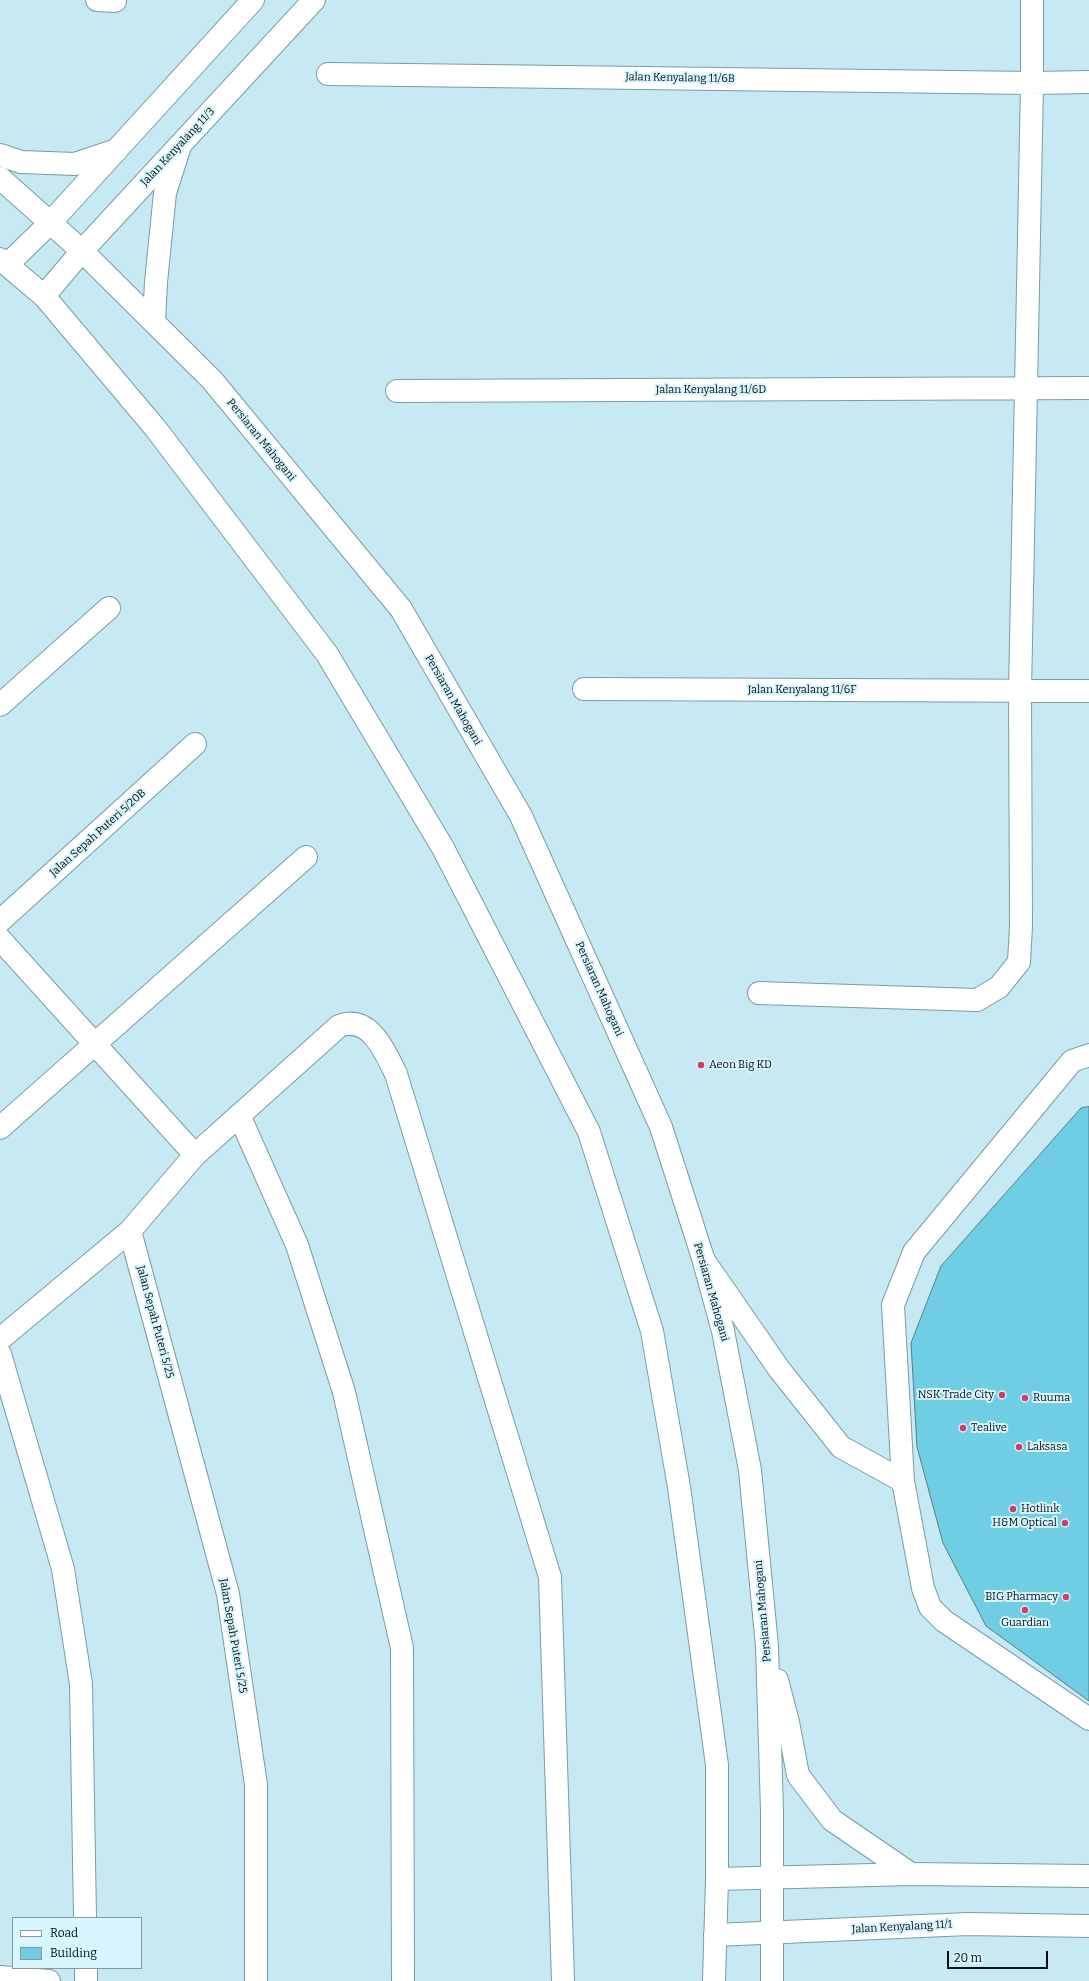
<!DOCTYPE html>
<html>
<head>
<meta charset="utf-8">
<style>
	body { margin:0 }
	#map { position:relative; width:1089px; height:1981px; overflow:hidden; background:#c6e9f3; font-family:Bitter,serif }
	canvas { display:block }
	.legend { position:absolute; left:12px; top:1917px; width:130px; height:52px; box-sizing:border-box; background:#d9f5fd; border:1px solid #84999f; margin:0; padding:5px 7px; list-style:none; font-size:12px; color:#040f12 }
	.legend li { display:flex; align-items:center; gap:8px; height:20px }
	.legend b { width:20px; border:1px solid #84999f }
	.scale { position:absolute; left:947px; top:1951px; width:101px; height:18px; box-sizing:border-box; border:2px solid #040f12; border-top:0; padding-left:5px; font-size:12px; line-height:14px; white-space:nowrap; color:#040f12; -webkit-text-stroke:3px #d9f5fd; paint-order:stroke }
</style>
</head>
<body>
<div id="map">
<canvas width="1089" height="1981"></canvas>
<ul class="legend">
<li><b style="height:5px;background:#fff"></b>Road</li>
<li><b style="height:11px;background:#6fcde4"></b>Building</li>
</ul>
<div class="scale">20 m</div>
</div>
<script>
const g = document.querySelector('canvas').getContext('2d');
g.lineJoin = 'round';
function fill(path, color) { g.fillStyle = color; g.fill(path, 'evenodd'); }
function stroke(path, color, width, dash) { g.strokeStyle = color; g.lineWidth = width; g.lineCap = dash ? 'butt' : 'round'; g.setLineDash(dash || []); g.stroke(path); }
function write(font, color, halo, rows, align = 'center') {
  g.font = font + ' Bitter,serif'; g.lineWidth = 4; g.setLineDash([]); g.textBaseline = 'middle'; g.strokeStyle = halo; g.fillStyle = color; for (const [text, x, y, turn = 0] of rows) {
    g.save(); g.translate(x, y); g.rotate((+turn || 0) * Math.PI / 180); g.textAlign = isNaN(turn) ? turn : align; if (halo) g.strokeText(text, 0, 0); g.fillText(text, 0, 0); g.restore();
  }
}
const building = new Path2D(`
	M1089,1107V1701L986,1626L943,1543L917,1447L911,1343L941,1266L1081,1108Z`);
fill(building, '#6fcde4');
stroke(building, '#5c7c85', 1);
const minor = new Path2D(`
	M97,0L115,1
	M328,74L1032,83L1089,82
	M8,264L50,223L253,0
	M44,296L82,251L314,0
	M397,391L1089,388
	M584,689L1089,691
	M0,705L109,608
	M0,921L195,744
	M0,939L195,1155
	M759,993L977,1000L999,987L1019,962L1021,926L1020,692L1032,83V0
	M239,1115L297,1245L344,1392L402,1648L403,1981
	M0,1128L306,857
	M130,1231L228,1594L256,1785V1981
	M705,1262L779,1369L841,1447L903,1481L923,1588L930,1607L944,1621L1089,1719
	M0,1339L130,1231L195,1155L339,1026C370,1014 385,1052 396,1074L550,1577L563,1981
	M0,1354L63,1569L81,1684L85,1918
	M903,1481L893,1305L914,1252L1072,1061L1089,1055
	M717,1879L911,1874L1089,1876
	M715,1935L968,1924L1089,1926
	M86,1968V1981
	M0,1977L49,1981`);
const major = new Path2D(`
	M0,155L21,162L75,164L117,150
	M0,178L82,251L212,380L401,609L521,816L661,1127L703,1258L723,1331L750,1470L767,1646L772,1811V1981
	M0,259L44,296L156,429L327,654L443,848L589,1132L652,1331L679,1487L717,1765V1879L714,1981
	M154,322L156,282L165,193L180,146
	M777,1680L788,1722L798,1775L832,1820L911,1874`);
stroke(minor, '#7b9ca5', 24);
stroke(major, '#7b9ca5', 24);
stroke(minor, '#fff', 22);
stroke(major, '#fff', 22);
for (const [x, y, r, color] of [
	[701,1065,4,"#cd3f6a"],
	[1002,1395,4,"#cd3f6a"],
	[1025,1398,4,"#cd3f6a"],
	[963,1428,4,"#cd3f6a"],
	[1019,1447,4,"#cd3f6a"],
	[1013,1509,4,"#cd3f6a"],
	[1065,1523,4,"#cd3f6a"],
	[1066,1597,4,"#cd3f6a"],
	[1025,1610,4,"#cd3f6a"]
]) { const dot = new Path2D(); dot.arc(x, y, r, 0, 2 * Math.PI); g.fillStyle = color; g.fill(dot); stroke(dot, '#d9f5fd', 1.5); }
write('11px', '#040f12', '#d9f5fd', [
	["Jalan Kenyalang 11/6B",680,78,1],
	["Jalan Kenyalang 11/3",178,147,-47],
	["Jalan Kenyalang 11/6D",711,390],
	["Persiaran Mahogani",261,440,51],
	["Jalan Kenyalang 11/6F",802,690],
	["Persiaran Mahogani",453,700,60],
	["Jalan Sepah Puteri 5/20B",98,833,-42],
	["Persiaran Mahogani",599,989,66],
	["Persiaran Mahogani",711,1292,74],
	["Jalan Sepah Puteri 5/25",155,1322,75],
	["Persiaran Mahogani",763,1611,-95],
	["Jalan Sepah Puteri 5/25",233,1636,80],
	["Jalan Kenyalang 11/1",902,1927,-3]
]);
write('11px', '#040f12', '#d9f5fd', [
	["Aeon Big KD",709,1065],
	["NSK Trade City",994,1395,"right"],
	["Ruuma",1033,1398],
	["Tealive",971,1428],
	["Laksasa",1027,1447],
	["Hotlink",1021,1509],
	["H&M Optical",1057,1523,"right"],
	["BIG Pharmacy",1058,1597,"right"],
	["Guardian",1025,1623,"center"]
], 'left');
</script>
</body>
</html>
